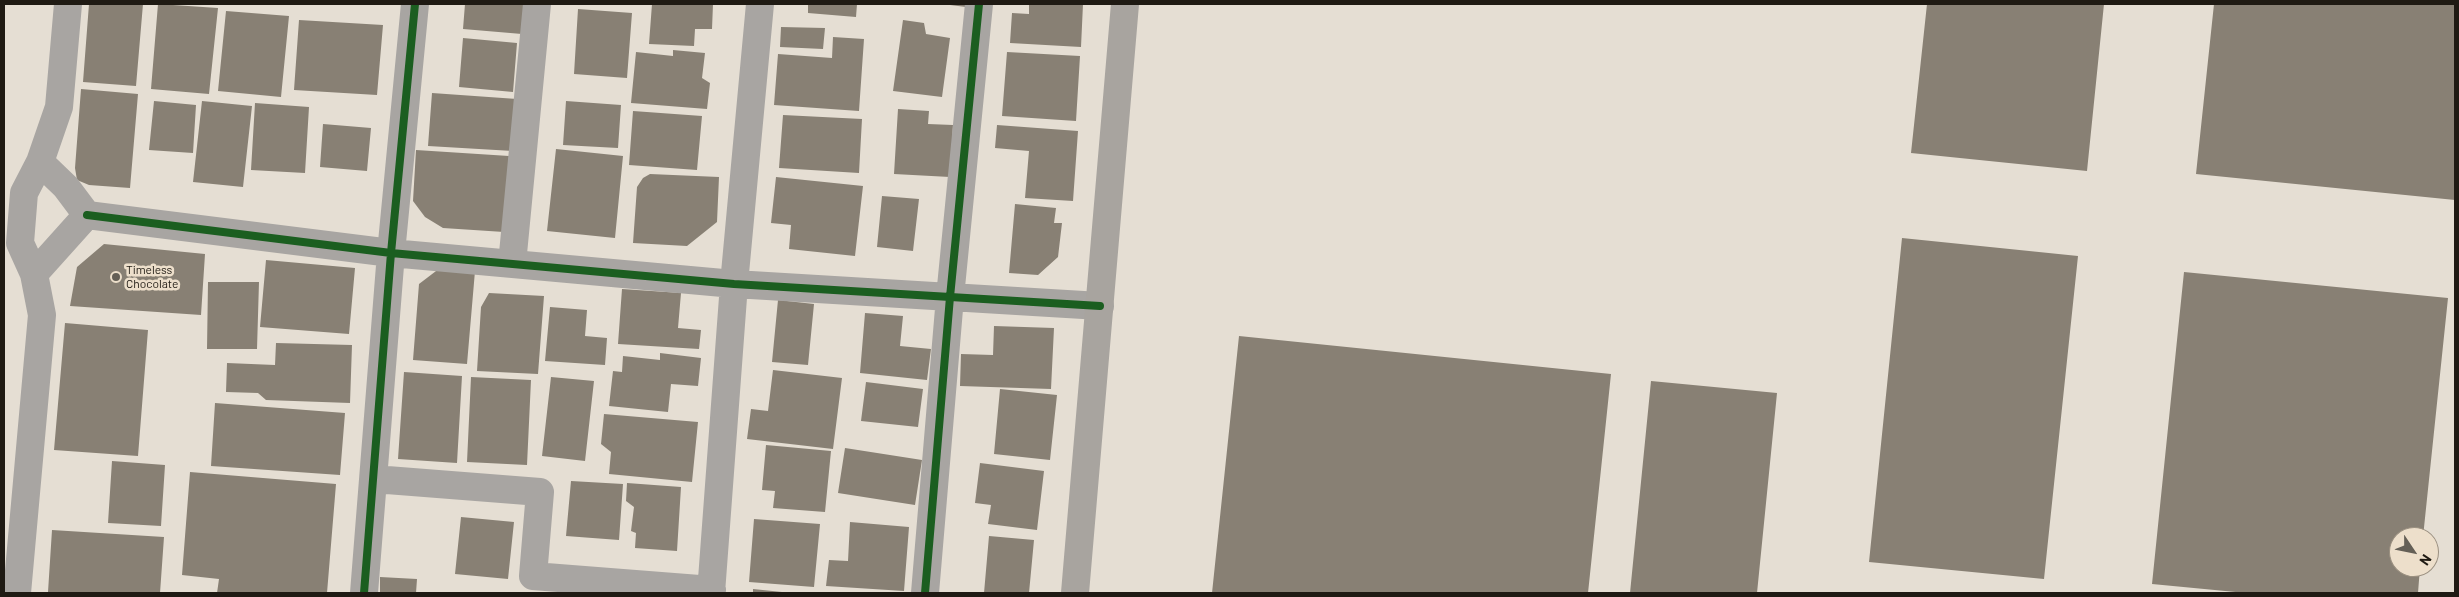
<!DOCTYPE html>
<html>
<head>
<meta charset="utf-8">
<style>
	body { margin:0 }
	#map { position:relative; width:2459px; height:597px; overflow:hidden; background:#e5ded3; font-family:Barlow,sans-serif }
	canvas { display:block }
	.frame { position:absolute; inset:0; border:5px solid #1f1a13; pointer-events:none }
	.north { position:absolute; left:2389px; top:527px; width:50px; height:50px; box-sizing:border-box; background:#eddfcb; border:1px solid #9b9081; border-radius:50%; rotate:124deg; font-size:14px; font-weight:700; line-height:20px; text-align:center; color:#1f1a13 }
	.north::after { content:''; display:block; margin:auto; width:18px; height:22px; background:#645f56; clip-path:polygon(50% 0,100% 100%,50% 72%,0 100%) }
</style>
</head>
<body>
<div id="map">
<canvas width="2459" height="597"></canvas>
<div class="frame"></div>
<div class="north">N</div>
</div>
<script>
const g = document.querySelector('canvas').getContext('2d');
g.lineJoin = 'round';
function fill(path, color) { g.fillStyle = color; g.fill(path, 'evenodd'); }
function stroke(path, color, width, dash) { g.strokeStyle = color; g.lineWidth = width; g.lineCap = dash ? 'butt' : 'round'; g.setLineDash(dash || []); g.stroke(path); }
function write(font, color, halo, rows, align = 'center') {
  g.font = font + ' Barlow,sans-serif'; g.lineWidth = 5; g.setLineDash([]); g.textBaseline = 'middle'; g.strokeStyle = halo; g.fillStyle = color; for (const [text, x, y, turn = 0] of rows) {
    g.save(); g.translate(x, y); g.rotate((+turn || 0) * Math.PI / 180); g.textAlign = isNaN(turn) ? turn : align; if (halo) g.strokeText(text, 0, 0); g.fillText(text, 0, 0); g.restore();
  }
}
fill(new Path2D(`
	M89,4H143L136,86L83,82Z
	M158,4L218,8L209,94L151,89Z
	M465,4H525L522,34L463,29Z
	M652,4H713L712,29H695L694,46L649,44Z
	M808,4H857L856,17L808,13Z
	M942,4H966V7Z
	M1029,4H1083L1081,47L1010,43L1012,13L1029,14Z
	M1927,4H2104L2087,171L1911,153Z
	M2214,4H2455V200L2196,174Z
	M578,9L632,13L627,78L574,74Z
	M226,11L289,16L281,97L218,91Z
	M299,20L383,25L377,95L294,90Z
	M903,20L924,23L926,34L950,38L942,97L893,91Z
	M781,27L825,28L823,49L780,47Z
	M833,37L864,39L859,111L774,105L778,54L832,58Z
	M463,38L517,43L513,92L459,87Z
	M673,50L705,53L702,78L710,83L707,109L631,103L636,52L673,56Z
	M1007,52L1080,56L1076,121L1002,116Z
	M81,89L138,94L130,188L89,185L77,180L75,168Z
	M432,93L517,99L513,151L428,146Z
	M154,101L196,105L193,153L149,150Z
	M202,101L252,106L243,187L193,182Z
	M566,101L621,105L618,148L563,145Z
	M255,103L309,107L305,173L251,170Z
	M898,109L929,111L928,124L953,125L950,177L894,174Z
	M633,111L702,116L697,170L629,165Z
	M783,115L862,119L859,173L779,168Z
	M323,124L371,128L367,171L320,167Z
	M997,125L1078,131L1073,201L1025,198L1029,151L995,148Z
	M556,149L623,156L615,238L547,231Z
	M416,150L509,156L504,232L443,228L425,217L413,201Z
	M650,174L719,177L717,222L687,246L633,243L637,187L643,178Z
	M776,177L863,186L855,256L789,249L791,225L771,223Z
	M882,196L919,199L913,251L877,247Z
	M1015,204L1056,208L1054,223H1062L1058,257L1038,275L1009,273Z
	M1902,238L2078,256L2044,579L1869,562Z
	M104,244L205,254L201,315L70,306L77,267Z
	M266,260L355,268L349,334L260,327Z
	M440,268L475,271L467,364L413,360L419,284Z
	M2184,272L2448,298L2423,537H2399V567H2420L2418,593H2246L2152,584Z
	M208,282H259L257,349H207Z
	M622,289L681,293L678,328L701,330L699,349L618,344Z
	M489,293L544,296L538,374L477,371L481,307Z
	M778,300L814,304L808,365L772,362Z
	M550,307L587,310L585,336L607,338L605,365L545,361Z
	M865,313L903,316L900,346L931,349L927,380L860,373Z
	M65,323L148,330L138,456L54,450Z
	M994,326L1054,328L1051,389L960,386L961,354L993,355Z
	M1239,336L1611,374L1588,593H1212Z
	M276,343L352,345L350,403L266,400L258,393L226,392L227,363L275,365Z
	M660,353L701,358L698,386L671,384L668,412L609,406L613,371L622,372L623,356L660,360Z
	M773,370L842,378L833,449L747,439L751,409L768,411Z
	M404,372L462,376L457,463L398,459Z
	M471,377L531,380L527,465L467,462Z
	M551,377L594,381L585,461L542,456Z
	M1651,381L1777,393L1757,593H1630Z
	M866,382L923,389L918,427L861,421Z
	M1000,389L1057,395L1050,460L994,454Z
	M215,403L345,413L340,475L211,466Z
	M604,414L698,422L692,482L609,474L611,452L601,444Z
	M766,445L831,451L825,512L773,508L775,491L762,490Z
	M845,448L922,460L915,505L838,493Z
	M112,461L165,465L161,526L108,523Z
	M980,463L1044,471L1037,530L988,524L991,505L975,503Z
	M190,472L336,484L327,593H217L219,579L182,575Z
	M571,481L623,484L619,540L566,536Z
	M627,483L681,487L677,551L635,548L636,533L631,531L634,507L626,501Z
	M461,517L514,522L508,579L455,574Z
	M754,519L820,524L814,587L749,582Z
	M850,522L909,527L904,591L826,586L829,560L848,561Z
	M52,530L164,537L160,593L48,592Z
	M989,536L1034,540L1029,593H984Z
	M380,577L417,579L416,593H380Z
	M753,589L782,592V593H753Z`), '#888074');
stroke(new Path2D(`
	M87,215L391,253L734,284L1100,306
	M512,264L537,4
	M34,274L20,243L24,193L40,162
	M374,479L540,492L533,576L712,590
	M17,593L42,315L34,274L87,215L66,187L40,162L59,107L68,4
	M364,593L391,253L415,4
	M711,593L734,284L760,4
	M925,593L950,297L979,4`), '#a8a5a2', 28);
stroke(new Path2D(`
	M1075,593L1125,4`), '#a8a49f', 28);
stroke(new Path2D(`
	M87,215L391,253L734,284L1100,306
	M364,593L391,253L415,4
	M925,593L950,297L979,4`), '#1b5e20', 8);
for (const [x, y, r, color] of [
	[116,277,5,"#645f56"]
]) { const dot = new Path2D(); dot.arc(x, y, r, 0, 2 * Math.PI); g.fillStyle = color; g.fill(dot); stroke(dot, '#eddfcb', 2); }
write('12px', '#1f1a13', '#eddfcb', [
	["Timeless",126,270],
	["Chocolate",126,284]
], 'left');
</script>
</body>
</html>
